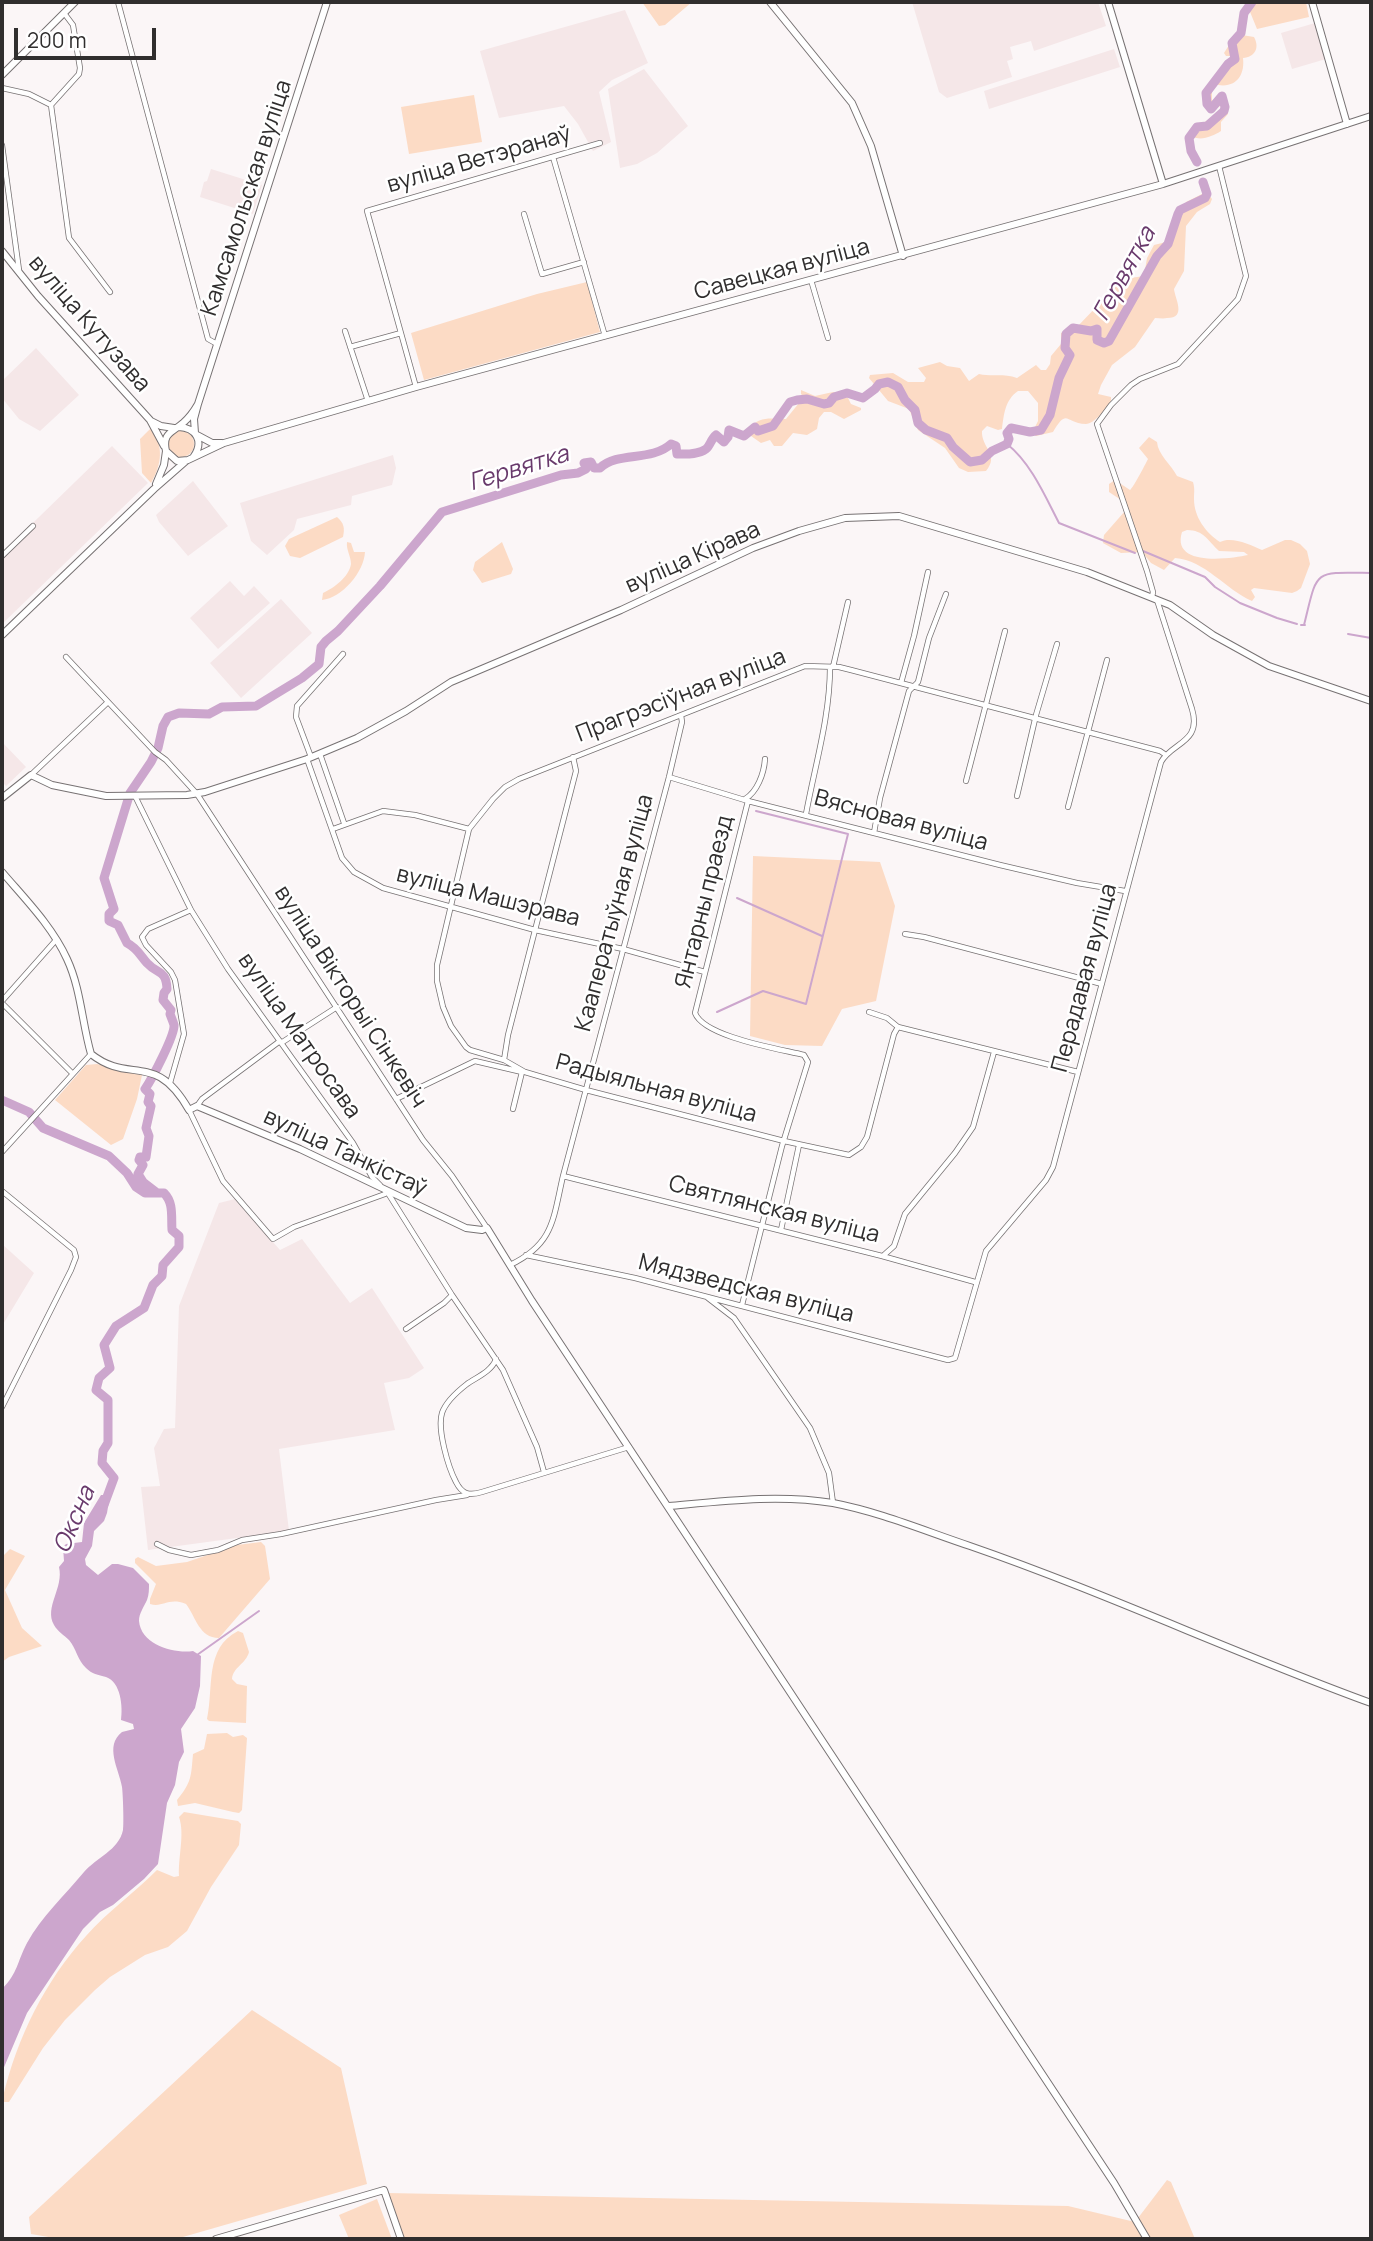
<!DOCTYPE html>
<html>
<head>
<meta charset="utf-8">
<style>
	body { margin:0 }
	#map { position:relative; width:1373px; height:2241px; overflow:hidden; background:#fbf6f7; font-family:Manrope,sans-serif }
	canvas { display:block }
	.frame { position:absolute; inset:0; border:4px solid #302e2e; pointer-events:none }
	.scale { position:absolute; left:14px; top:28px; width:142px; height:32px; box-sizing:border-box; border:4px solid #302e2e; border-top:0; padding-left:9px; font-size:21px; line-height:24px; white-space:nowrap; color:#302e2e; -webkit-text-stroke:5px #fff; paint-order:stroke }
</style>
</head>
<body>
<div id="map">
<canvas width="1373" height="2241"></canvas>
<div class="frame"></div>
<div class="scale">200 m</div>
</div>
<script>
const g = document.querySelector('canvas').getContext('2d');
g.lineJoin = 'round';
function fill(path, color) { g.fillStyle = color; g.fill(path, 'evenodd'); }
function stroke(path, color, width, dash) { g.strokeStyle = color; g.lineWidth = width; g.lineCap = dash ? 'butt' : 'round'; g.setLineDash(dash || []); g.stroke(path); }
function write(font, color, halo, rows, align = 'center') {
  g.font = font + ' Manrope,sans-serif'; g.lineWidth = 5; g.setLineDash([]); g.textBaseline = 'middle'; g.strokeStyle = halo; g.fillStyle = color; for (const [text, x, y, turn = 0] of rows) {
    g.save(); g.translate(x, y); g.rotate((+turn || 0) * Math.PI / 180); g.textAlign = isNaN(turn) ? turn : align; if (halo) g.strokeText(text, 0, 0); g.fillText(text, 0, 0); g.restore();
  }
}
fill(new Path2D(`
	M912,2H1098L1106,26L1034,51L1031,41L1010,47L1013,59L1007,61L1012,77L947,98L939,92Z
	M625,10L648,63L612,80L599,92L611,142L593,151L578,124L564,106L499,118L480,51Z
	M1315,23L1326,59L1292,69L1281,33Z
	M1114,49L1120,67L989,109L984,91Z
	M644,69L688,126L657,153L637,164L620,168L608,89Z
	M211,169L262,185L253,214L200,197L204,182L207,181Z
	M36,348L79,395L40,431L19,419L2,398V381Z
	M112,446L148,483L2,624V553Z
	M393,455L396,468L392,485L352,496L351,505L297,519L294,530L267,555L251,541L240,503Z
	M193,481L228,526L188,556L159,522L156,515Z
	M230,581L244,596L254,586L270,603L218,649L190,618Z
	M281,599L312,633L241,698L210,663Z
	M2,742L26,767L6,786L2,782Z
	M235,1199L280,1250L302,1239L350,1303L372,1288L424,1368L409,1378L384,1383L395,1430L279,1449L289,1531L148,1550L141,1487L160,1486L154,1448L164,1429L175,1428L179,1306L219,1203Z
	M2,1244L34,1273L2,1326Z`), '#f5e7e8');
fill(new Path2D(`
	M642,2H692L665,25L659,26Z
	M1246,2H1306L1309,17L1257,29Z
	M1236,34L1254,37C1260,48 1255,57 1243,58C1245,74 1237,88 1218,85L1215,81L1222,67L1233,65L1236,62L1235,56H1226L1224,53Z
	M1209,92H1212V102L1224,100L1227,104L1228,114L1221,122V131C1213,136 1202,141 1193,137V130L1221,111V106L1209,109C1202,103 1205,99 1209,92Z
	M474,95L482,142L409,154L401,107Z
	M1204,193L1209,195L1212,199L1210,204L1197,212L1186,226L1184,271L1174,289C1175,299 1187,318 1167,318C1163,319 1159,318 1155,318L1135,347L1112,365L1101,385L1098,394L1111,397V401C1107,408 1094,424 1086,424C1065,424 1068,407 1053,432L1036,436L1032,433L1038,421V403L1028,391H1018C1005,400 1004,414 1002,429L998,430L987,426L982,431C981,448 1000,454 986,471L968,472L959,468L945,448L918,430L909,409L888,401L869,378L870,375L893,373L908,382H924L926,378L918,368L940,362L947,366L960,368L969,381L979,374C992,377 1004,373 1017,378L1036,365L1041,370H1046L1050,364L1051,356L1061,344V333L1077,327L1123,279L1144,276L1147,258L1154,245L1170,241L1171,229L1183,213L1186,202Z
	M587,282L600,332L424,380L411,333L537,294Z
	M801,390L815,396L833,392L846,394L851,404L861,408V410L844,419L831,412H824L819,418L817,429L807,435L793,433L782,446H774L770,440L761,443L751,436L750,429C758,415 773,419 786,419L799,403L808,402L801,394Z
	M151,428C164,446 162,464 151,483L142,473L140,439Z
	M168 444a13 13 0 1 1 26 0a13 13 0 1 1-26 0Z
	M1149,437L1157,442C1158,455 1171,464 1177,476L1193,482C1195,489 1194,492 1194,499C1194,517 1206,533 1220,542C1231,536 1250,544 1262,550L1285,540H1291L1300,544L1307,551L1310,564L1301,588L1297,591L1292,593L1254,588L1251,590L1255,597L1252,601C1226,590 1205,560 1175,558L1164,570L1151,563L1142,552L1121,553L1103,543L1104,535L1125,511L1121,500L1109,492V484L1115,480L1130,490C1133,488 1145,465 1148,459L1139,448ZM1187,530C1204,530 1208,541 1219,551L1244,552L1248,555C1230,559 1171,567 1182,532Z
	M337,517C344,523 345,528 343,537L300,558L290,556L285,546L289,539Z
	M347,542L351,543L354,552H365C364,572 342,598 322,600L323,593C334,588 349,577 351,564C351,556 346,550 347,542Z
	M502,542L513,569L511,574L482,583L473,570L475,562Z
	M753,856L880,862L895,906L876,1001L842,1009L822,1046L785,1045L750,1036Z
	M97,1064L142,1075L137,1099L123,1139L111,1145L55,1100L86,1065Z
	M261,1542L265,1546L270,1579L219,1638C199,1638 196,1617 186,1604C168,1597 163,1608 150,1604V1599L156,1584L135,1563V1559L138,1557L156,1566L187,1562L237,1545Z
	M10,1549L25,1556L5,1590L22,1628L42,1646L9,1657L2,1662V1557Z
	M238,1631L243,1633L249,1652C246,1664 233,1667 232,1679L237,1684L247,1686L246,1723L209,1721L207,1719C214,1688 204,1648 238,1631Z
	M227,1733L233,1737L243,1735L247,1738L242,1810L239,1813L233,1812L195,1803L178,1806L177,1800C192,1782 191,1776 193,1754L204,1749L207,1734Z
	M184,1812L238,1821L241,1824L239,1845L211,1887L187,1931L168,1947L145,1955L110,1977L95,1990L65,2020L43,2048L9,2102H4L3,2097C17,2038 45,1981 86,1936C107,1912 134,1893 157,1870L174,1877L179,1876C178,1857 185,1834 179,1817Z
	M252,2010L341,2068L367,2184L176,2239H60L31,2234L29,2217Z
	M1167,2180L1171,2182L1195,2239H401L387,2193L1068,2206L1135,2222Z
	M377,2199L392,2239H349L339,2215Z`), '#fcdbc5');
fill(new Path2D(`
	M101,1495H110L107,1513L104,1521L94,1531L92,1546L85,1559L86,1565L98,1575L112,1564H118L133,1568L149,1584C149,1589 149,1595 147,1600C144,1607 139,1613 139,1621C141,1645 175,1654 193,1651L201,1656L200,1686L195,1708L181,1729L184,1752L179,1762L175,1785L167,1803L158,1864L144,1879L113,1905L100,1912L83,1929L27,2013L2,2072V1989C18,1973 17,1962 27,1943C41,1917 65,1895 84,1872C96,1858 119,1850 123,1830C124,1824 123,1794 122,1787C119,1769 104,1746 122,1732L134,1729L133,1724L121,1720C123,1707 121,1682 106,1677C98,1675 92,1674 86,1668C78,1661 76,1648 69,1640C64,1635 58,1632 54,1625C44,1607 64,1588 59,1567L64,1561L63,1547L66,1544L82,1542L84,1523Z`), '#cca6cd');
stroke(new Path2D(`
	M1007,444C1031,463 1045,496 1059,523L1135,553
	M1143,551L1205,577L1215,587L1240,603L1277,618L1297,624
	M1301,625H1305
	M1304,625C1318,569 1312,572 1371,573
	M1348,634L1371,638
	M737,898L822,936
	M717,1012L763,991L806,1004L848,834L756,811
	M197,1655L259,1611`), '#cca6cd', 2);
stroke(new Path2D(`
	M1197,162L1191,151L1189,138L1197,127L1207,126L1224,111L1225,107L1222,96L1211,109L1207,104L1206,93L1228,64L1235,59L1232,43L1241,33L1244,13L1252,2
	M2,1100L29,1112L43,1128L109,1156L127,1173L136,1187L145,1193H164C174,1203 171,1217 172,1230L179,1236V1247L163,1265L162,1276L153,1285L144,1308L116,1326L104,1345L110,1368L99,1378L96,1390L108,1400V1443L103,1451L102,1463L114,1478L104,1505
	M156,1192L143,1182L138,1174L143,1165L139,1160L140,1157H146L149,1136L146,1128L151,1106L148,1102L150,1094L145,1089C152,1079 175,1035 174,1025C173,1021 171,1017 170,1014L171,1010L163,1000L164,993L167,989C166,969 158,975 147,963C140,955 137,948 127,943L118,925L109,921V914L114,909L104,878L130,793L151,762L158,748L163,726L168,717L179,713L209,714L222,707L256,706L302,678L319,664L321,647L326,641L338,631L380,586L442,512L561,475L578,473L586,469L587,465L584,463L591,462L594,468H600C618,451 651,462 671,444L676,446L677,454C686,454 698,455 706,449C710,446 711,439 716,435L724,442L728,437L729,430L744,436L755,427L758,431L773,426L790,402L797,400L807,399L824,404L829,403L834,397L847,393L863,398L875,389L879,384L888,382L898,387L905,400L915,410L918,423L926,430L947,438L953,447L970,462L982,460L992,451L1007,444L1009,439L1007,433L1011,428L1030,432L1041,430L1050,415L1059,378L1070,355L1065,348L1066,334L1073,328L1091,331L1097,329V340L1104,343L1109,341L1157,256L1168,244L1178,214L1180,210L1205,198L1207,194L1203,182`), '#cca6cd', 9);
const street = new Path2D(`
	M118,2L208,339L217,344
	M2,88L29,94L51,105L69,238L110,292
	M51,105L79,74L80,68L73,25L64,13
	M2,145L19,270
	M553,157L605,336
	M524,214L542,274L584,262
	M811,280L828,338
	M345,331L368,401
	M350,347L401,333
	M416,387L367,211L600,143
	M2,556L33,526
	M1152,597L1153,592L1147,571L1097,424L1111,405L1131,385L1140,379L1178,364L1238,299L1246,276L1219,166
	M66,657L155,752L166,760L197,794L423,1140L452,1176L487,1228
	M833,667L848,602
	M901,683L914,636L928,572
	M320,754L344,823
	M311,757L296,717L297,706L343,654
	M307,759L342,858L354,872L383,888L535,930L623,949L705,972
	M31,775L108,702
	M669,777L748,801L1000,865L1077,883L1125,891
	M966,781L1005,631
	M135,796L191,910L228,969L353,1143L372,1177L380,1185
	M1017,796L1036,715L1057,644
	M745,799C757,792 764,774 765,759
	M1068,807L1107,660
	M806,814C815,765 830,717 830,667
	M333,829L383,811L415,815L469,829
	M874,833L880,798L909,691L918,682L929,638L946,594
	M905,934L924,937L1102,984
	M2,1001L56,940
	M2,1003L72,1073
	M869,1012L887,1018L898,1027L1078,1072
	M898,1027L894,1034L867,1137L861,1147L849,1155L784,1141L586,1090L525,1072L504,1060L470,1050L466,1047L451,1026L443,1007L437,981V965L469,829L493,799L505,787L519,779L805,666L839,667L851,670L1160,751L1166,755
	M281,1043L337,1007
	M504,1060L508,1035L576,771L573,757
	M170,1083L184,1034L175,980L171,972L146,945L142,937L148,929L191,910
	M396,1099L475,1061L522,1072
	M197,1106L202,1099L280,1041
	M513,1109L522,1072
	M189,1110L223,1181L273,1239L294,1227L385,1194L386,1191
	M2,1152L91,1054
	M563,1176L882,1256L975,1282
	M386,1190L452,1295L503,1370L537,1447L544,1472
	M2,1191L74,1250L76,1257L71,1270L2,1407
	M781,1230L799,1145
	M526,1255L635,1278L948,1360L955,1358L986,1251L1046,1180L1053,1167L1161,762C1172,742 1202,743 1192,709L1157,600
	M884,1255L894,1246L905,1214L955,1153L973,1127L994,1052
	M510,1265C554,1244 553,1219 563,1176L669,777L682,722L681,715
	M708,1298L734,1318L810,1428L829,1473L833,1503
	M742,1305L782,1146L808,1062L804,1055C780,1049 704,1037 695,1013L748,801
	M406,1329L444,1303L452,1295
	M496,1359C492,1371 477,1377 467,1384C458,1391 446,1401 442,1413C437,1429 448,1467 456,1482C462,1494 469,1496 482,1492L629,1447
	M157,1544L169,1550L191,1555L218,1550L242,1540L281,1534L436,1500L467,1495`);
const secondary = new Path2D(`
	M770,2L852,103L871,146L903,256
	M1108,2L1163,184
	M1312,2L1347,124
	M2,75L75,2
	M2,251L38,296L150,420L164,446
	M198,404C194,411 189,418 183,423C172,433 162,433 166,451L177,461L188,460L224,443L416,387L1163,184L1371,116
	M151,421L161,426L174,428
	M179,427C196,428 204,441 194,456
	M195,433L194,419L198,404L327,2
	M197,435L212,443H222
	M156,484L164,465L166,451
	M2,635L154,489L186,461
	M2,798L31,775L52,785L106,796L187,795L205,792L307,759L357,738L406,711L451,682L621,610L753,548L799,531L845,518L899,516L1087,572L1170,605L1213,635L1269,666L1371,701
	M2,872C25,899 52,926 67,959C81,989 82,1023 91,1054C130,1085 155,1050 189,1110L197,1106L300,1149L466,1228L482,1230L487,1228L532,1301L1114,2183L1147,2239
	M669,1506C723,1501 779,1494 833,1503C880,1512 925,1531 970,1546C1106,1593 1236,1654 1371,1703
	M216,2239L384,2190L401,2239`);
stroke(street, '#777273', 6);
stroke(secondary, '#777273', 8);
stroke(street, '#fff', 4.5);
stroke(secondary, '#fff', 6);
write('23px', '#302e2e', '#fff', [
	["вуліца Ветэранаў",479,160,-16],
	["Камсамольская вуліца",247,198,-72],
	["Савецкая вуліца",782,270,-15],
	["вуліца Кутузава",89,324,49],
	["вуліца Кірава",693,558,-24],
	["Прагрэсіўная вуліца",681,696,-21],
	["Вясновая вуліца",901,821,15],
	["вуліца Машэрава",488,897,14],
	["Янтарны праезд",705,902,-76],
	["Кааператыўная вуліца",615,913,-75],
	["Перадавая вуліца",1085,978,-75],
	["вуліца Вікторыі Сінкевіч",350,997,57],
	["вуліца Матросава",299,1036,55],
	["Радыяльная вуліца",656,1089,15],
	["вуліца Танкістаў",345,1153,25],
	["Святлянская вуліца",774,1210,14],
	["Мядзведская вуліца",746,1289,14]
]);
write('italic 24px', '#693a6c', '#fff', [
	["Гервятка",1125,274,-61],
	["Гервятка",519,469,-17],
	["Оксна",75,1520,-67]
]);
</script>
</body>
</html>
